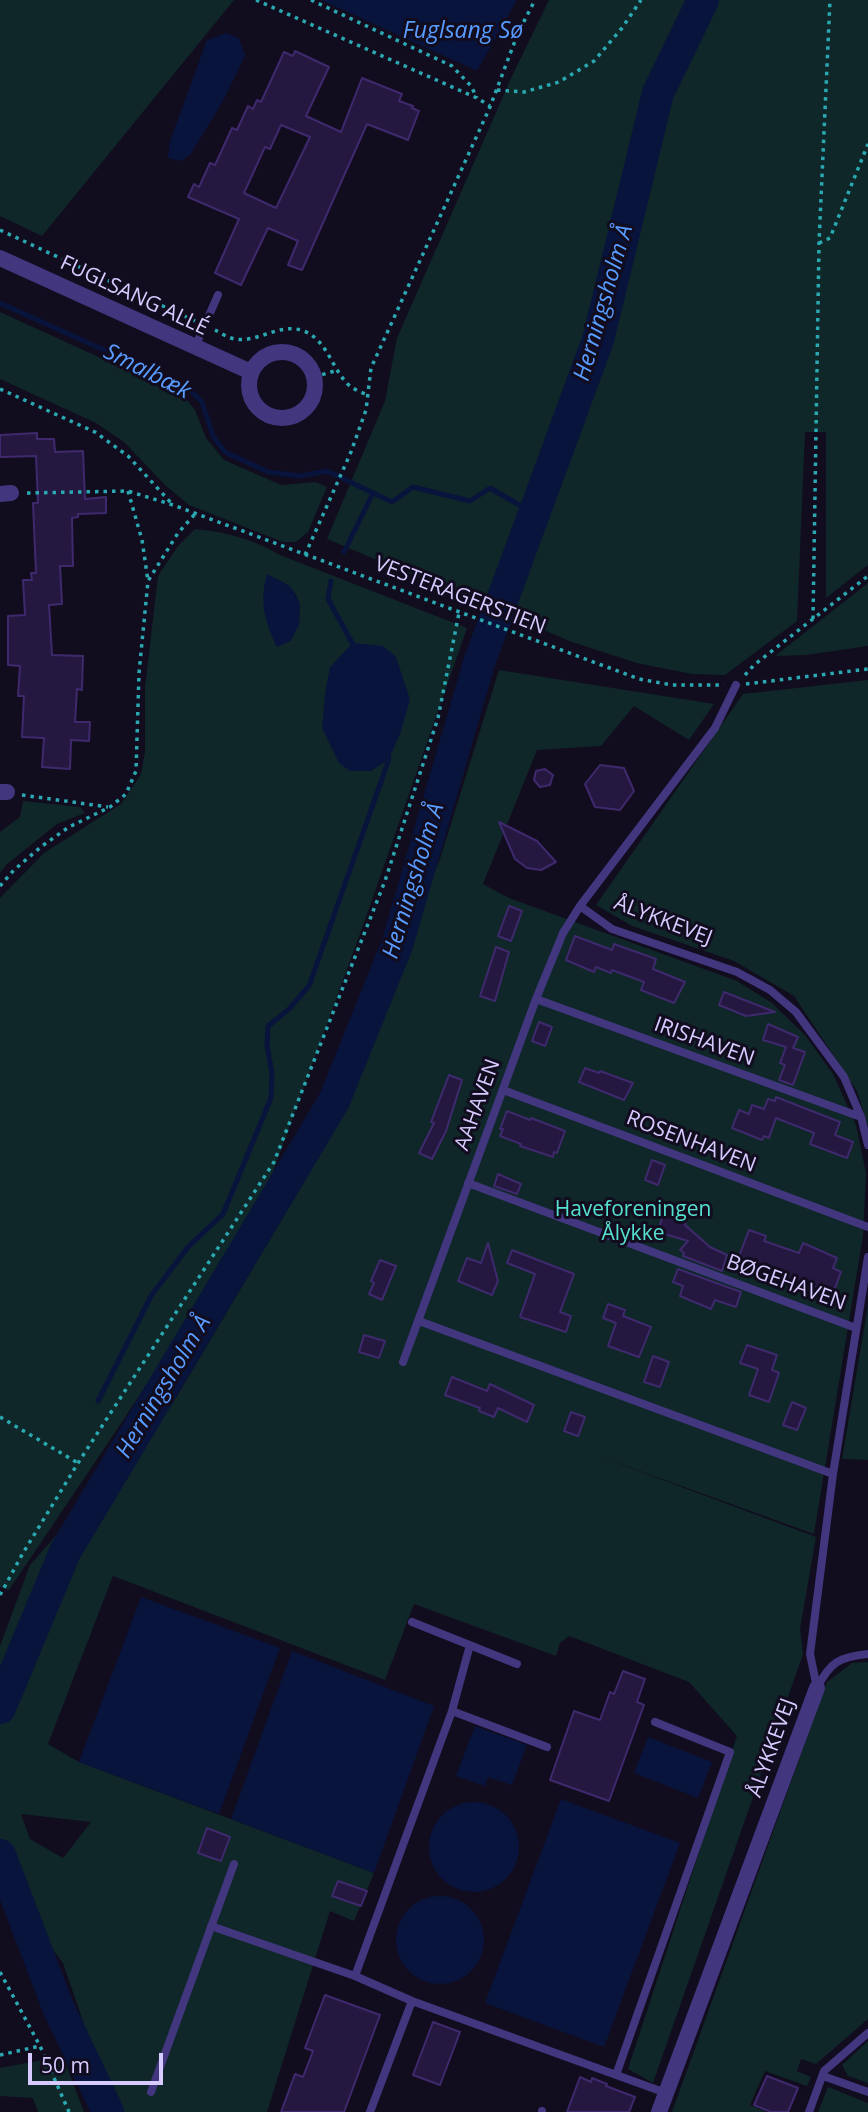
<!DOCTYPE html>
<html>
<head>
<meta charset="utf-8">
<style>
	body { margin:0 }
	#map { position:relative; width:868px; height:2112px; overflow:hidden; background:#120c1f; font-family:"Open Sans",sans-serif }
	canvas { display:block }
	.scale { position:absolute; left:28px; top:2053px; width:135px; height:32px; box-sizing:border-box; border:4px solid #d7caff; border-top:0; padding-left:9px; font-size:21px; line-height:24px; white-space:nowrap; color:#d7caff; -webkit-text-stroke:5px #120c1f; paint-order:stroke }
</style>
</head>
<body>
<div id="map">
<canvas width="868" height="2112"></canvas>
<div class="scale">50 m</div>
</div>
<script>
const g = document.querySelector('canvas').getContext('2d');
g.lineJoin = 'round';
function fill(path, color) { g.fillStyle = color; g.fill(path, 'evenodd'); }
function stroke(path, color, width, dash) { g.strokeStyle = color; g.lineWidth = width; g.lineCap = dash ? 'butt' : 'round'; g.setLineDash(dash || []); g.stroke(path); }
function write(font, color, halo, rows, align = 'center') {
  g.font = font + ' "Open Sans",sans-serif'; g.lineWidth = 6; g.setLineDash([]); g.textBaseline = 'middle'; g.strokeStyle = halo; g.fillStyle = color; for (const [text, x, y, turn = 0] of rows) {
    g.save(); g.translate(x, y); g.rotate((+turn || 0) * Math.PI / 180); g.textAlign = isNaN(turn) ? turn : align; if (halo) g.strokeText(text, 0, 0); g.fillText(text, 0, 0); g.restore();
  }
}
fill(new Path2D(`
	M0,0H234L42,236L0,216Z
	M549,0H868V565L826,598V432H805L797,621L725,675L692,674L637,663L572,642L327,539L385,401L397,338L512,76Z
	M0,312L184,396L195,410L206,438L224,460L281,485L316,482L327,487L308,532L296,542H283L189,505L165,485L124,442L96,423L0,379Z
	M195,529C226,532 253,539 280,555L467,628L365,920L259,1210L124,1419L9,1590L0,1587V898L44,853L121,804L141,774L145,752V688L158,576L178,546ZM268,575C295,587 302,594 299,625Z
	M868,583V646L806,655L775,656Z
	M499,670L714,704L689,740L634,706L601,746L537,750L483,884L509,898L737,981L772,1003L805,1035L833,1074L856,1125L866,1173L863,1236L814,1534L593,1454L816,1537L800,1629L803,1654L653,2083L628,2069L737,1736L689,1682L569,1636L560,1643L556,1656L414,1604L385,1680L113,1576L48,1744L79,1762L374,1873L354,1921L330,1911L267,2112H119L97,2062L63,1963L0,1879V1646L30,1565L173,1403L302,1185L364,1042L440,859ZM21,1814L91,1822L63,1858L30,1839Z
	M868,680V1127L857,1091L794,996L734,961L632,926L596,905L743,694Z
	M23,801L80,807L85,813L57,824L6,865L0,873V832L20,817Z
	M868,1305V1460L842,1459Z
	M868,1662V2019L816,2064L801,2059L797,2071L811,2077L807,2086L765,2071L750,2105L767,2112H672L827,1682L852,1663Z
	M868,2041V2083L848,2076L842,2065Z
	M63,2056L84,2112H38L33,2098L0,2096V2068Z
	M828,2087L868,2103V2112H818Z`), '#0f2729');
fill(new Path2D(`
	M321,0H517L477,71Z
	M226,33L239,38L245,56L223,101L190,155L180,161L168,158L170,141L207,40Z
	M267,574L290,586L300,603L299,625L291,641L277,647C265,622 259,602 267,574Z
	M353,643L383,646L396,657L410,699L401,731L389,759L371,771H350L339,763L322,728L325,694L330,667Z
	M141,1597L280,1648L219,1814L79,1762Z
	M292,1651L434,1706L374,1873L231,1819Z
	M475,1726L527,1745L512,1785L488,1777L485,1786L456,1776Z
	M648,1737L712,1762L698,1798L634,1773Z
	M561,1799L680,1843L604,2047L485,2003Z
	M429 1847a45 45 0 1 1 90 0a45 45 0 1 1-90 0Z
	M396 1940a44 44 0 1 1 88 0a44 44 0 1 1-88 0Z`), '#08143c');
stroke(new Path2D(`
	M0,303L188,388L202,402L213,436L225,452L268,472L300,476L327,471L392,502L413,487L470,501L490,488L533,513
	M344,552L373,493
	M331,581L328,599L355,648
	M98,1401L151,1296L188,1247L223,1214L271,1098L272,1074L267,1045L268,1026L289,1009L309,986L389,759L388,754`), '#08143c', 5);
stroke(new Path2D(`
	M0,1708L65,1552L334,1101L397,945L479,663L598,340L658,93L703,0
	M0,1855L58,2007L108,2112`), '#08143c', 32);
const building = new Path2D(`
	M295,51L329,67L306,116L341,132L362,78L402,94L399,101L413,106L412,108L419,111L408,140L367,124L302,270L288,265L298,241L268,228L241,285L215,273L239,219L188,197L194,184L199,187L210,163L215,165L232,128L237,130L248,106L253,109L257,100L261,102L284,52L293,56ZM281,125L310,137L276,208L244,193L265,147L270,149Z
	M37,433V439H54L55,452L83,451L85,499L106,497V513L78,514V517L72,518L73,566H60L62,604L49,605L52,655L83,656L82,690L77,689L75,722H90L89,741L71,740L70,769L42,767L44,738L22,737L24,696H18L20,666L8,665V616L25,615L23,580H32L31,573H36L33,503H38L36,456L0,457V435Z
	M600,765L624,768L634,791L620,810L595,807L585,784Z
	M545,769L553,775L550,785L540,787L534,780L536,771Z
	M499,822L537,841L556,862L541,870L527,868L515,859Z
	M509,906L522,911L511,941L498,936Z
	M575,936L612,950L614,944L656,959L653,969L685,982L674,1003L641,990L644,982L612,970L611,973L596,967L594,972L566,960Z
	M496,947L509,952L495,1001L480,996Z
	M724,992L775,1012L746,1016L719,1005Z
	M539,1022L552,1027L545,1046L532,1041Z
	M768,1024L798,1037L793,1048L805,1052L793,1085L779,1080L785,1065L780,1063L786,1047L763,1040Z
	M585,1068L599,1073L600,1071L633,1083L624,1100L579,1082Z
	M449,1075L462,1080L446,1131L432,1159L419,1153L434,1123L431,1122Z
	M776,1097L840,1122L835,1135L853,1142L847,1158L810,1144L814,1133L776,1118L769,1138L764,1136L762,1140L732,1128L739,1110L749,1114L752,1105L764,1109L768,1099L775,1101Z
	M507,1111L530,1120L531,1118L565,1131L557,1153L554,1152L553,1157L520,1146L521,1144L500,1136L503,1129H500Z
	M652,1160L665,1165L658,1185L645,1180Z
	M498,1174L521,1184L517,1194L494,1186Z
	M664,1211L687,1218L685,1225L710,1247L727,1255L722,1271L683,1256L684,1253L680,1250L688,1241L658,1232Z
	M749,1230L766,1236L764,1241L799,1253L803,1243L837,1258L833,1268L841,1272L834,1291L829,1289L828,1291L803,1283V1286L736,1264Z
	M488,1243L498,1281L492,1295L458,1281L467,1258L481,1263Z
	M512,1250L574,1274L560,1312L571,1316L566,1332L520,1317L535,1274L507,1263Z
	M380,1260L396,1266L382,1300L369,1294L374,1283L371,1281Z
	M678,1269L741,1292L736,1307L715,1300L711,1309L680,1296L683,1286L673,1282Z
	M608,1304L625,1310L623,1316L651,1327L639,1357L608,1346L616,1323L603,1318Z
	M364,1335L385,1341L379,1358L359,1352Z
	M747,1345L777,1355L772,1370L779,1373L769,1402L749,1395L758,1369L740,1363Z
	M653,1356L669,1362L660,1387L644,1382Z
	M452,1377L487,1391L490,1384L534,1405L527,1422L498,1408L494,1417L479,1411L480,1408L445,1395Z
	M792,1402L806,1408L797,1430L783,1425Z
	M571,1412L585,1417L578,1436L564,1431Z
	M623,1671L645,1679L637,1702L644,1705L609,1801L550,1780L574,1711L600,1720L610,1692L614,1694Z
	M207,1828L230,1837L221,1861L198,1853Z
	M338,1881L367,1891L361,1906L332,1896Z
	M325,1995L380,2015L344,2112H281L295,2074L303,2077L313,2051L305,2048Z
	M433,2022L460,2032L440,2085L413,2075Z
	M767,2076L798,2088L788,2112H771L754,2105Z
	M580,2077L591,2082L592,2078L607,2084L606,2086L635,2097L629,2112H567Z`);
fill(building, '#251840');
stroke(building, '#3f296d', 2);
stroke(new Path2D(`
	M256,0L477,98L490,106
	M311,0L452,66L471,86L477,98
	M497,90L524,92L559,82L594,61L622,28L641,0
	M0,230L195,321
	M819,243L830,238L868,144
	M215,330C221,333 228,338 235,339C259,343 279,322 304,331C326,340 331,365 345,381C350,388 360,392 368,395
	M314,377L338,370
	M0,389L95,432L128,456L173,505
	M128,491L142,540L148,581
	M27,493L128,491L173,505L639,679L672,685H724
	M305,555L351,452L366,410L371,368L490,107L518,33L535,0
	M813,619L819,243L830,0
	M745,675L754,665L868,576
	M746,684L868,669
	M22,795L108,807
	M0,886L14,870L42,846L69,827L110,807L126,794L136,771L139,673L148,581L178,533L195,514
	M0,1417L78,1463
	M0,1595L23,1553L78,1463L274,1162L385,881L438,718L459,613
	M0,1972L40,2046L69,2112
	M0,2055L40,2046`), '#2ba9b2', 3.5, [3.5, 5]);
stroke(new Path2D(`
	M195,347L218,295
	M736,685L715,728L580,906L612,929L737,972L770,990L796,1012L844,1077L861,1117L868,1145
	M536,999L861,1117
	M503,1090L868,1227
	M468,1183L856,1328
	M419,1321L833,1474
	M403,1362L536,999L563,933L580,906
	M412,1622L517,1664
	M817,1688L810,1654L833,1474L868,1257
	M817,1688C830,1662 839,1657 868,1654
	M452,1711L470,1645
	M211,1926L355,1976L452,1711L547,1747
	M355,1976L412,2001
	M616,2075L730,1752L655,1722
	M823,2076L868,2092
	M151,2092L234,1864
	M370,2112L412,2001L666,2093
	M542,2112V2111
	M809,2112L824,2071L868,2033`), '#42367f', 8);
stroke(new Path2D(`
	M0,258L251,372
	M249 385a33 33 0 1 1 66 0a33 33 0 1 1-66 0Z
	M0,494L11,493
	M0,792H7
	M659,2112L817,1688`), '#42367f', 16);
write('21px', '#d7caff', '#120c1f', [
	["FUGLSANG ALLÉ",134,296,25],
	["VESTERAGERSTIEN",460,596,21],
	["ÅLYKKEVEJ",663,921,21],
	["IRISHAVEN",704,1042,20],
	["AAHAVEN",478,1105,-70],
	["ROSENHAVEN",691,1142,21],
	["BØGEHAVEN",786,1283,20],
	["ÅLYKKEVEJ",772,1748,-70]
]);
write('21px', '#55e0cf', '#120c1f', [
	["Haveforeningen",633,1210],
	["Ålykke",633,1234]
]);
write('italic 23px', '#589cff', '#120c1f', [
	["Fuglsang Sø",463,31],
	["Herningsholm Å",604,303,-74],
	["Smalbæk",147,372,27],
	["Herningsholm Å",414,881,-73],
	["Herningsholm Å",164,1387,-59]
]);
</script>
</body>
</html>
